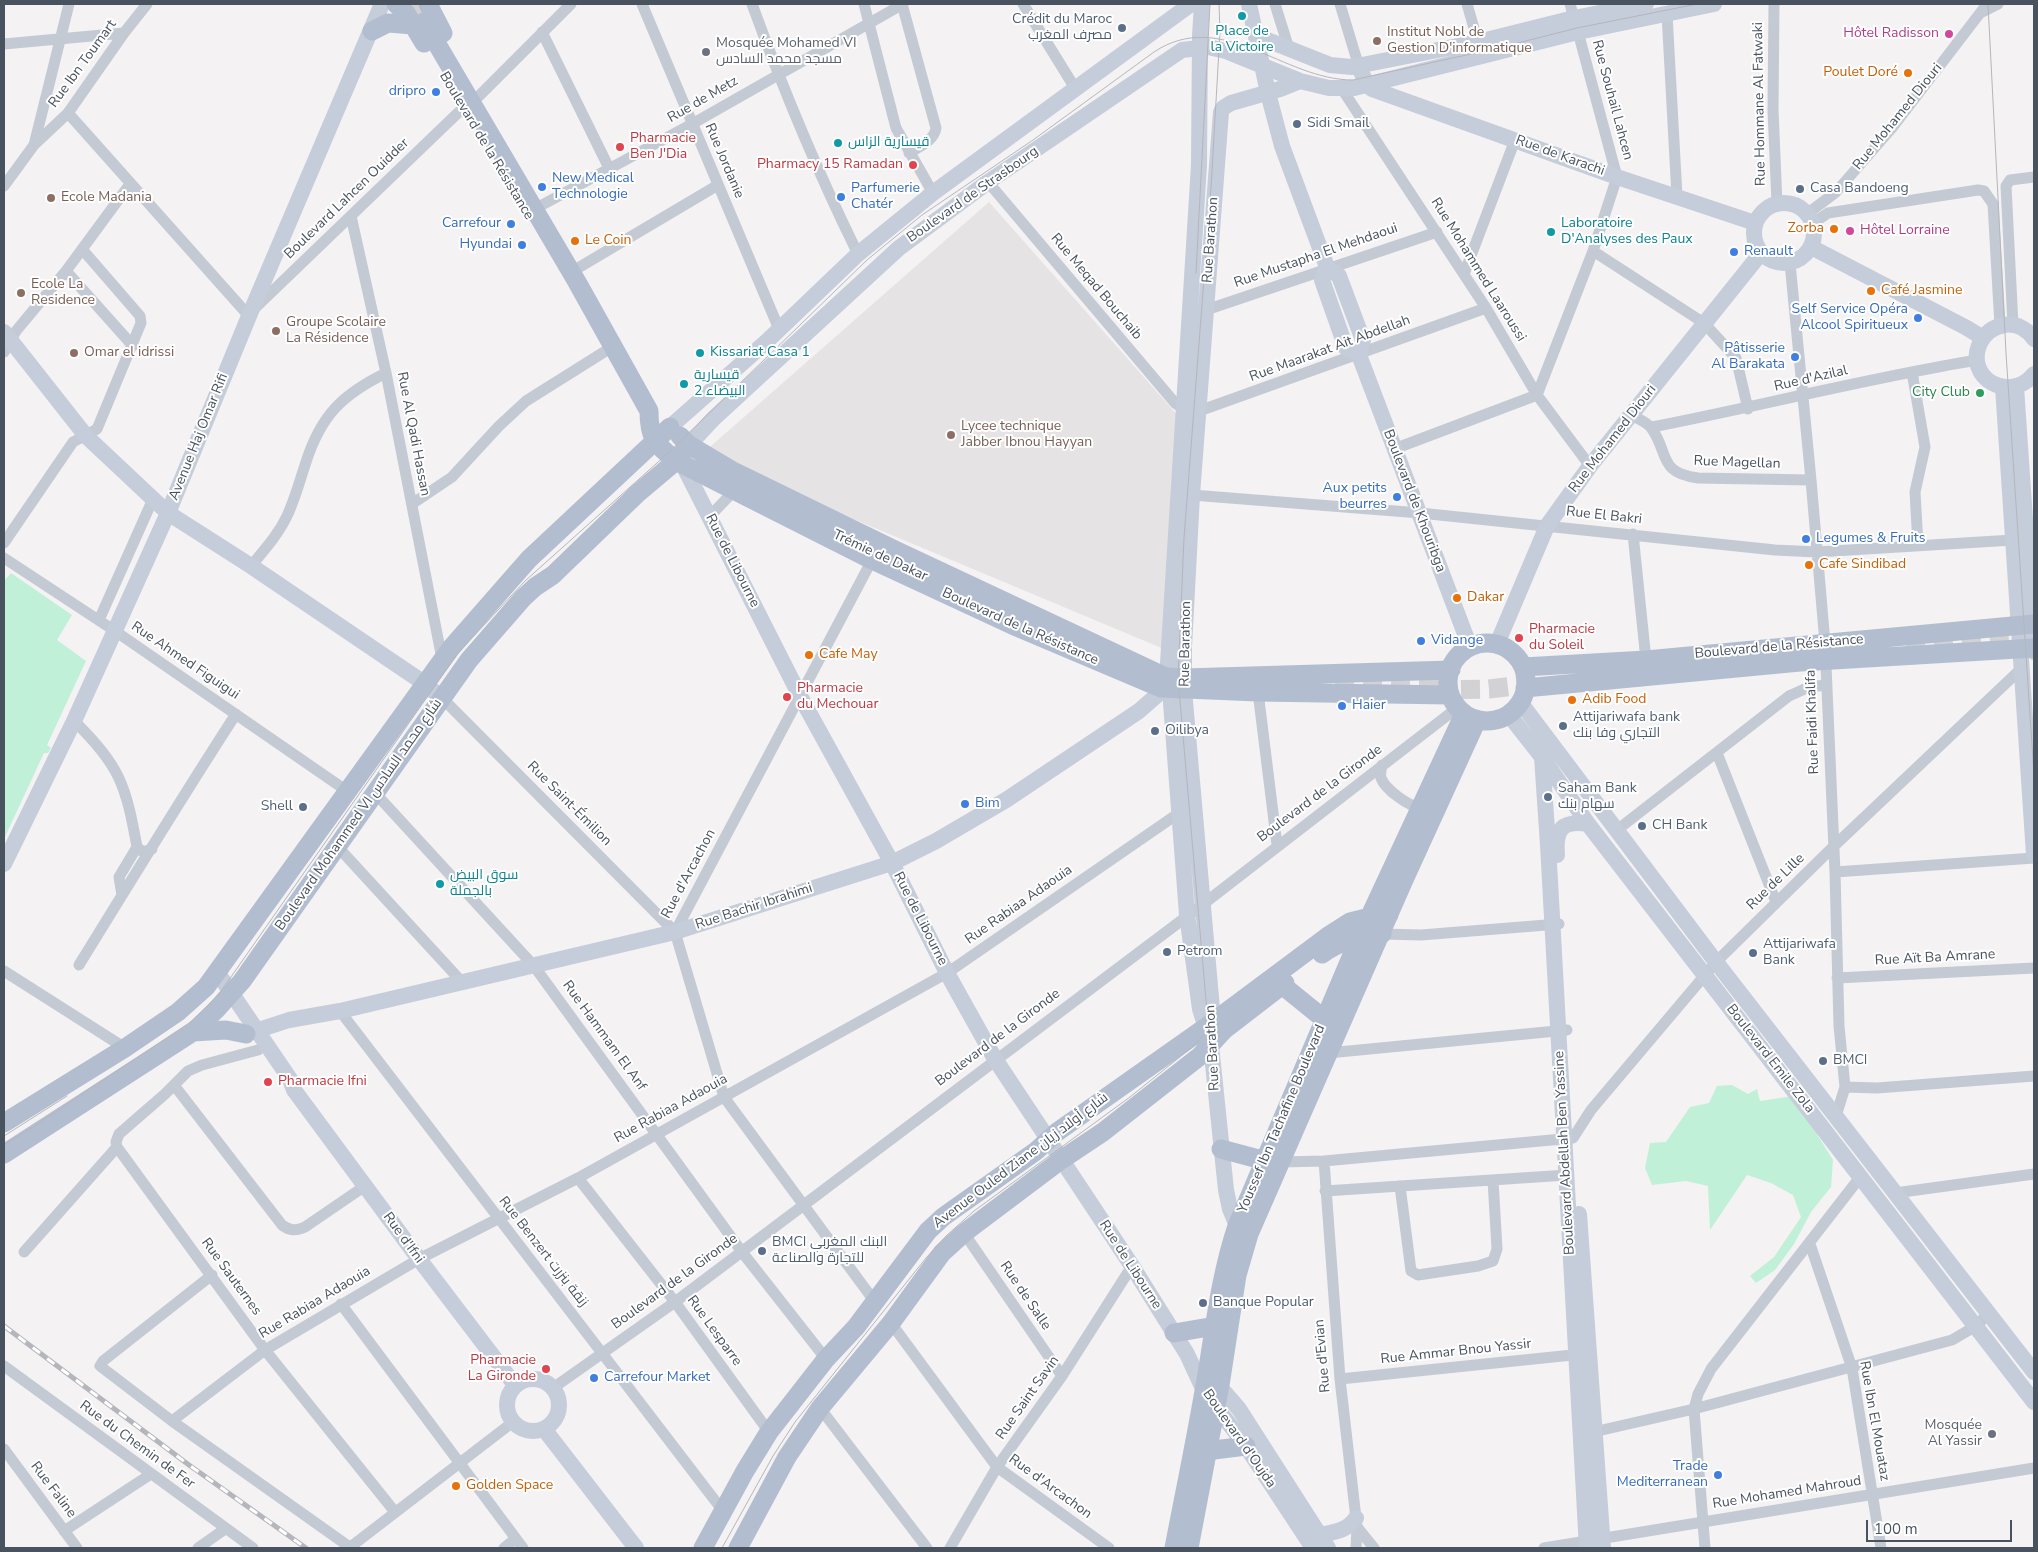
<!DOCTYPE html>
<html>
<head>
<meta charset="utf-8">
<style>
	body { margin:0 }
	#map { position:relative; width:2038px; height:1552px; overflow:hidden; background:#f4f2f2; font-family:"Nunito Sans",sans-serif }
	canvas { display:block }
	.frame { position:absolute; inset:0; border:5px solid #49525f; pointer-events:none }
	.scale { position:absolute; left:1866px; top:1520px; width:146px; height:22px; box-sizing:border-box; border:2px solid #49525f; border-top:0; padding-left:6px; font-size:15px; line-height:18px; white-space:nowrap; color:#49525f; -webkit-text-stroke:4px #fff; paint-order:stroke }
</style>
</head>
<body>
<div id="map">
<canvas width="2038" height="1552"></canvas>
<div class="frame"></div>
<div class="scale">100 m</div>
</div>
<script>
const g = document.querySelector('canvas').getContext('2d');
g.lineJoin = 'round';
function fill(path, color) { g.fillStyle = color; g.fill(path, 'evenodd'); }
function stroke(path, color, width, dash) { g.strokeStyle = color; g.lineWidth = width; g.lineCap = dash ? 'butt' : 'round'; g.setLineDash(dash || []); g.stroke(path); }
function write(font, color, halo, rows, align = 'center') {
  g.font = font + ' "Nunito Sans",Cairo,sans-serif'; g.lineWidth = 4; g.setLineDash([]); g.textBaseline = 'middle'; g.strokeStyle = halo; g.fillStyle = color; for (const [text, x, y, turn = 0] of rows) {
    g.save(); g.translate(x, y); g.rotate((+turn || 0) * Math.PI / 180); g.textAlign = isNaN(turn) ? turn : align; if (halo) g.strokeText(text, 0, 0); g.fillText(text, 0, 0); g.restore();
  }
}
fill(new Path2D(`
	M989,202L1180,418L1164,649L722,464L703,453Z`), '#e5e3e4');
fill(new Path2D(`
	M11,573L72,615L57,640L86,661L47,745L51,748L48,753H44L4,839V581Z
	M1732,1085L1748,1094L1757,1089L1760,1101L1793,1096L1833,1160L1831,1187L1811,1212L1794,1244L1775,1270L1756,1283L1750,1276L1774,1257L1801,1217L1793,1195L1771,1183L1747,1175L1710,1230L1708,1186L1686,1181L1652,1185L1645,1168L1650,1143L1666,1142L1690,1107L1709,1103L1717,1086Z`), '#c1f0d9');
stroke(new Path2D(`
	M414,4L424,22
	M1906,645L2034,638
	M1335,682H1447
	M1433,690L1489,689L1540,683`), '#d2d2d5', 19, [19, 9]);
stroke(new Path2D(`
	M642,4L779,329
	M752,4C783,89 818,173 858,254
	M864,4L896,128L933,193
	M902,4L936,128C934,141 920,146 909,153
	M1023,4L1075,88
	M1275,4L1289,49
	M1340,4L1359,67
	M1467,4L1478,42
	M1570,4L1574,18
	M1774,4L1773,110L1777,204
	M1982,12L1998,4
	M1667,14L1677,196
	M542,32L609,168
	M4,44L124,33
	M1342,89L1486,308L1537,395L1590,466
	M479,96L571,4
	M68,113L249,316
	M34,145L69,4
	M988,182L1175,403L1189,412L1199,411L1486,308
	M4,186L34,145L68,113L124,33L147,4
	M542,205L692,124L903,4
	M1807,214L1836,192L1892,128L1987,4
	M351,216L386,373L442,659
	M1812,224L1828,213L1978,190L1984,191L1993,204L2000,326
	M1593,251L1704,323L1736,358L1748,409
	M1790,263L1811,480L1825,643L1835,872L1839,1026L1845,1087L1836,1116
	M578,268L718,185
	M66,271L133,346
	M1464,274L1515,140
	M255,308L463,108
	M1206,310L1437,232
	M2013,325L2006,186L2010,180L2034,177
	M4,352L16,331L66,271L130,184
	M1912,372L1925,447L1915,492L1918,545
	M1632,415C1638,419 1649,423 1652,429C1669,453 1658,473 1698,478L1811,480
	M1652,427C1760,406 1868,378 1977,360
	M1394,449L1537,395L1593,251L1617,177L1578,32
	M1192,495L1420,513L1775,550L1817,552L2013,540
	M412,504L452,477L499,426L526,401L612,347
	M709,517L733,492
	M1633,534L1646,660
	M4,543L73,442L97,429L141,323L140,316L82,249
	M4,558L115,631L347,791
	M872,560L675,932L724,1097L875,1302
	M251,566C264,550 278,535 287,516C295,499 300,480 306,462C321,415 343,394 386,373
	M99,620L153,499
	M1258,692L1277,845
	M442,698L675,932
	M74,721C120,765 126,786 137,847L143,852L152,849
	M1717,753L1776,902
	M1382,765C1381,770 1380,774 1381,778C1385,789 1409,807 1420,807
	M376,794L534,966L742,1252L826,1359
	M1617,830L1789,696L1809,687L1825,685
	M337,846L461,981
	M1835,872L2034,858
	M122,895L119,877L137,847
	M1382,934L1421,935L1559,924
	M79,965C131,881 182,797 236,714
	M4,971L125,1048
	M1837,978L2034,968
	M340,1011L723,1511
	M258,1050L202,1065L188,1071L165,1094L119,1134L116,1142L117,1147L265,1350L395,1512
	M1328,1053L1567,1030
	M174,1085L282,1225C290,1231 296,1231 305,1227L365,1186
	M1845,1087L1877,1088L2034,1076
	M1324,1161L1340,1379L1357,1527L1356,1548
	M1281,1162L1324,1161L1573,1138L1591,1110L1716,962L1833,847L2022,668
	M578,1178L675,1302L769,1432
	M1400,1186L1411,1271L1418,1275L1478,1266L1493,1261L1497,1249L1493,1180
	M1325,1191L1567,1175
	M1895,1193L2034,1174
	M964,1233L1062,1376
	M1810,1244L1852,1368L1881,1548
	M24,1252L117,1147
	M212,1275L103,1361L100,1366L172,1421L351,1548
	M341,1304L523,1548
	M891,1323L997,1467L1109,1548
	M4,1366L253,1548
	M1340,1379L1582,1354
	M553,1388L675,1302L1202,905L1457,708
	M820,1408L927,1548
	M172,1421L265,1350L419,1259L578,1178L947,973L1179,813
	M1589,1433L1694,1409L1952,1340L1976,1326L1988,1314
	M4,1449L77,1548
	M1357,1527L1374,1548
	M64,1531L151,1474
	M198,1548L225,1529
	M349,1548L513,1422
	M504,1548L515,1539
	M950,1548L997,1467L1062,1376L1132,1266
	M1544,1548L2034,1468
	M1705,1548L1694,1409L1698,1394L1711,1369L1861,1176`), '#c3cad3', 11);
stroke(new Path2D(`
	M1202,4L1200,36L1199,165L1168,663L1187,915L1200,1009L1207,1031
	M1249,4L1268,93L1282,146L1327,267L1339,276L1363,340L1359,355L1470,647
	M1257,36L1330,65L1352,67L1478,42L1574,18L1646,4
	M1359,67L1367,85L1372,89L1617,177L1755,223
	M1754 233a30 30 0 1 1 60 0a30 30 0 1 1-60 0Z
	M1811,247L1967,328L1983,338
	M1327,267L1322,280L1346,348L1359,355
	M4,332L86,436L168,513L251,566L421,681L442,698
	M2034,339C2027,329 2016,323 2004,325C1993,327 1985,333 1980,343C1964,378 2010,404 2034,374
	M2003,387L2034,855
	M2016,387L2034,652
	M670,427L766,342L858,254L933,193L1191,4
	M689,445L713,419L899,248L988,182L1182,50L1208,47L1226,51L1300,81
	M684,467L800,696L892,863L947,973L995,1059L1132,1266L1187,1354L1204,1391L1246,1446L1313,1548
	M1497,644L1547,526L1590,466L1761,253
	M1520,702L1716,962L2034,1372
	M1509,715L1542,757L1588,824L2034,1402
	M1542,757L1548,845L1587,1548
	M1557,855C1555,829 1562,820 1588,824
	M4,864L74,721L168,513L249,316L382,4
	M217,972L290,1079L294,1090L419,1259L515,1385
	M246,1034L289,1020L340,1011L675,932L892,863L936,841L1006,800L1139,711L1164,689
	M1579,1214L1603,1548
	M1237,1226L1230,1209L1226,1190L1211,1045L1212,1009L1184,690V647L1192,495L1221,112L1223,108L1231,103L1280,89L1300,81L1329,88H1354L1578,32L1714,4
	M507 1405a26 26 0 1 1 52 0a26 26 0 1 1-52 0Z
	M1213,1379L1239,1409L1328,1548
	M544,1429L636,1548
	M1320,1535C1334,1532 1347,1531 1356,1518`), '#c5ccda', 16);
stroke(new Path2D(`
	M396,4L406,13L424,43
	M428,4L443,33
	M424,22L577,282L649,411C649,439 655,443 676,461L872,560L1012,625L1161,688L1258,692L1450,695
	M372,31L388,23L413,25
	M680,436L689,445L731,470L895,550L1166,677L1184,678L1451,670
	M1448 682a39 39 0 1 1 78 0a39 39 0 1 1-78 0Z
	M1523,667L1646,660L2034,624
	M1525,688L1800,662L2034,648
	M1322,954C1341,940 1359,937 1382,934
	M1282,985L1324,1019
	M193,1032L226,1030L246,1034
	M4,1123L125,1048L178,1012L206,987L451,648L529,559L670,427
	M1221,1149L1266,1161L1278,1162
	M4,1154L193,1032L216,1010L242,981L469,660L523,598L535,587L553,575L638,493L676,461L689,445
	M1174,1333L1215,1326
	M1206,1451L1246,1446
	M703,1548L745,1471L769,1432L826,1359L856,1327L928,1231L943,1217L1036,1151L1057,1132L1206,1027L1328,936L1350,922L1370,917L1389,915
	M738,1548L787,1457L820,1408L891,1323L942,1253L964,1233L1061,1160L1103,1132L1200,1056L1224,1030L1285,983
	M1174,1548C1184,1496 1195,1443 1204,1391C1214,1336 1219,1279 1237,1226L1355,948L1464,714
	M1189,1548L1220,1385L1237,1275L1249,1234L1403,882L1477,720`), '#b2bed0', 19);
stroke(new Path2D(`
	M1988,4L2006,353L2034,775
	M1196,273L1210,4
	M4,1136L67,1096
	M4,1145L30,1129L192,1021L219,994L458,653L525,581L667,454L867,260L922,215L1033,140L1154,52C1222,7 1283,80 1353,80L1498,48L1577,28L1697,4
	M722,1548L773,1456L795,1422L926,1258L946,1236L974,1211L1130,1097L1191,1048L1204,1035L1207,1012L1178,678L1184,538L1211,188L1220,32L1219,4`), '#b4b6bc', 1);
const rail = new Path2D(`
	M4,1326L189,1465L306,1548`);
stroke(rail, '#b4b6bc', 5);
stroke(rail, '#fff', 3, [9]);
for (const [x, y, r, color] of [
	[1242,16,5,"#0f9aa8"],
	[1122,28,5,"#5c6f8a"],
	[1949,34,5,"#d1479c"],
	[1377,41,5,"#8d6e63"],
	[706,52,5,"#6b7280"],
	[1908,73,5,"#e8710a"],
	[436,92,5,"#3f7fe0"],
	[1297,124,5,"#5c6f8a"],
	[838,143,5,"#0f9aa8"],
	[620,147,5,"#e0444e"],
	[913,165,5,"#e0444e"],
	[542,187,5,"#3f7fe0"],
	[1800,189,5,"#5c6f8a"],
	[841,197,5,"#3f7fe0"],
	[51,198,5,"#8d6e63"],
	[511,224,5,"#3f7fe0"],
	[1834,229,5,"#e8710a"],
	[1850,231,5,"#d1479c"],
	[1551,232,5,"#0f9aa8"],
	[575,241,5,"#e8710a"],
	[522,245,5,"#3f7fe0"],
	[1734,252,5,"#3f7fe0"],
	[1871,291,5,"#e8710a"],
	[21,293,5,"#8d6e63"],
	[1918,318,5,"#3f7fe0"],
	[276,331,5,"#8d6e63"],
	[74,353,5,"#8d6e63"],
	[700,353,5,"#0f9aa8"],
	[1795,357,5,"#3f7fe0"],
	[684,384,5,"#0f9aa8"],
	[1980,393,5,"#2e9e5b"],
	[951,435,5,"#8d6e63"],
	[1397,497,5,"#3f7fe0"],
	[1806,539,5,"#3f7fe0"],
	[1809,565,5,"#e8710a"],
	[1457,598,5,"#e8710a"],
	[1519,638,5,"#e0444e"],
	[1421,641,5,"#3f7fe0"],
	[809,655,5,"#e8710a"],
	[787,697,5,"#e0444e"],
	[1572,700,5,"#e8710a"],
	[1342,706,5,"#3f7fe0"],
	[1563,726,5,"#5c6f8a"],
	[1155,731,5,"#5c6f8a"],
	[1548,797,5,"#5c6f8a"],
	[965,804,5,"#3f7fe0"],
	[303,807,5,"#5c6f8a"],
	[1642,826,5,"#5c6f8a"],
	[440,884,5,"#0f9aa8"],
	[1167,952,5,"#5c6f8a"],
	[1753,953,5,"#5c6f8a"],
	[1823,1061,5,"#5c6f8a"],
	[268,1082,5,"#e0444e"],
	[762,1251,5,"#5c6f8a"],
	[1203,1303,5,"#5c6f8a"],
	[546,1369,5,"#e0444e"],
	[594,1378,5,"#3f7fe0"],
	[1992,1434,5,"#6b7280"],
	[1718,1475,5,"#3f7fe0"],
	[456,1486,5,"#e8710a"]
]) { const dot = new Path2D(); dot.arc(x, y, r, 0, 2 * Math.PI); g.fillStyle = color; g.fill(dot); stroke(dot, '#fff', 2); }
write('14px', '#4e5e75', '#fff', [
	["Crédit du Maroc",1112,20,"right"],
	["مصرف المغرب",1112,36,"right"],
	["Sidi Smail",1307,124],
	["Casa Bandoeng",1810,189],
	["Attijariwafa bank",1573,718],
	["التجاري وفا بنك",1573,734],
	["Oilibya",1165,731],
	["Saham Bank",1558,789],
	["سهام بنك",1558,805],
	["Shell",293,807,"right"],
	["CH Bank",1652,826],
	["Attijariwafa",1763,945],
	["Bank",1763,961],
	["Petrom",1177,952],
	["BMCI",1833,1061],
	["BMCI البنك المغربي",772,1243],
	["للتجارة والصناعة",772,1259],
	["Banque Popular",1213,1303]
], 'left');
write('14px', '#0d838f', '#fff', [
	["Place de",1242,32,"center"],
	["la Victoire",1242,48,"center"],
	["قيسارية الزاس",848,143],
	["Laboratoire",1561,224],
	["D'Analyses des Paux",1561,240],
	["Kissariat Casa 1",710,353],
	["قيسارية",694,376],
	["البيضاء 2",694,392],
	["سوق البيض",450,876],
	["بالجملة",450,892]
], 'left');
write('14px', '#785e54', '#fff', [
	["Institut Nobl de",1387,33],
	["Gestion D'informatique",1387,49],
	["Ecole Madania",61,198],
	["Ecole La",31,285],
	["Residence",31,301],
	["Groupe Scolaire",286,323],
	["La Résidence",286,339],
	["Omar el idrissi",84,353],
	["Lycee technique",961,427],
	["Jabber Ibnou Hayyan",961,443]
], 'left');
write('14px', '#b23c85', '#fff', [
	["Hôtel Radisson",1939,34],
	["Hôtel Lorraine",1860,231,"left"]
], 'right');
write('14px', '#5b616d', '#fff', [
	["Mosquée Mohamed VI",716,44],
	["مسجد محمد السادس",716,60],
	["Mosquée",1982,1426,"right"],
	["Al Yassir",1982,1442,"right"]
], 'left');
write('14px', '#49525f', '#fff', [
	["Rue Ibn Toumart",83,64,-54],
	["Rue de Metz",703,100,-30],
	["Rue Souhail Lahcen",1612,100,75],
	["Rue Hommane Al Fatwaki",1760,104,-91],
	["Rue Mohamed Diouri",1898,117,-51],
	["Boulevard de la Résistance",486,146,59],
	["Rue de Karachi",1560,156,20],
	["Rue Jordanie",724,161,67],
	["Boulevard de Strasbourg",973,195,-35],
	["Boulevard Lahcen Ouidder",347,199,-44],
	["Rue Barathon",1211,240,-86],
	["Rue Mustapha El Mehdaoui",1316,256,-19],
	["Rue Mohammed Laaroussi",1478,270,58],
	["Rue Meqad Bouchaib",1096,287,50],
	["Rue Maarakat Ait Abdellah",1330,349,-20],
	["Rue d'Azilal",1811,379,-13],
	["Rue Al Qadi Hassan",413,434,79],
	["Avenue Haj Omar Rifi",199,437,-68],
	["Rue Mohamed Diouri",1613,439,-52],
	["Rue Magellan",1737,463,2],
	["Boulevard de Khouribga",1414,501,69],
	["Rue El Bakri",1604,516,6],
	["Trémie de Dakar",880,556,25],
	["Rue de Libourne",732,561,63],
	["Boulevard de la Résistance",1020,627,24],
	["Rue Barathon",1186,644,-89],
	["Boulevard de la Résistance",1779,647,-5],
	["Rue Ahmed Figuigui",185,661,34],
	["Rue Faidi Khalifa",1813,722,-92],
	["Boulevard de la Gironde",1320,794,-37],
	["Rue Saint-Émilion",569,804,45],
	["Boulevard Mohammed VI شارع محمد السادس",359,815,-55],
	["Rue d'Arcachon",689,874,-62],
	["Rue de Lille",1776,882,-44],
	["Rue Rabiaa Adaouia",1019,905,-35],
	["Rue Bachir Ibrahimi",754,907,-18],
	["Rue de Libourne",920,919,63],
	["Rue Aït Ba Amrane",1935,958,-3],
	["Rue Hammam El Anf",604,1036,54],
	["Boulevard de la Gironde",998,1038,-37],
	["Rue Barathon",1213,1048,-93],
	["Boulevard Emile Zola",1770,1059,52],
	["Rue Rabiaa Adaouia",671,1109,-29],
	["Youssef Ibn Tachafine Boulevard",1282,1119,-67],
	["Boulevard Abdellah Ben Yassine",1565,1153,-93],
	["Avenue Ouled Ziane شارع أولاد زيان",1021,1161,-37],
	["Rue d'Ifni",403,1238,54],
	["Rue Benzert زنقة بنزرت",543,1252,52],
	["Rue de Libourne",1130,1265,57],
	["Rue Sauternes",231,1277,54],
	["Boulevard de la Gironde",675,1282,-36],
	["Rue de Salle",1025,1296,56],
	["Rue Rabiaa Adaouia",315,1303,-31],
	["Rue Lesparre",714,1331,54],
	["Rue Ammar Bnou Yassir",1456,1352,-6],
	["Rue d'Evian",1323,1356,-95],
	["Rue Saint Savin",1028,1398,-55],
	["Rue Ibn El Mouataz",1874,1421,80],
	["Boulevard d'Oujda",1239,1439,55],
	["Rue du Chemin de Fer",137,1445,36],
	["Rue d'Arcachon",1050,1487,36],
	["Rue Faline",53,1490,53],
	["Rue Mohamed Mahroud",1787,1493,-9]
]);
write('14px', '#c56008', '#fff', [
	["Poulet Doré",1898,73,"right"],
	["Zorba",1824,229,"right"],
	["Le Coin",585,241],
	["Café Jasmine",1881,291],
	["Cafe Sindibad",1819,565],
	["Dakar",1467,598],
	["Cafe May",819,655],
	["Adib Food",1582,700],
	["Golden Space",466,1486]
], 'left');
write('14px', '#366cbe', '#fff', [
	["dripro",426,92,"right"],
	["New Medical",552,179],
	["Technologie",552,195],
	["Parfumerie",851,189],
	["Chatér",851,205],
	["Carrefour",501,224,"right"],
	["Hyundai",512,245,"right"],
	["Renault",1744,252],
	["Self Service Opéra",1908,310,"right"],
	["Alcool Spiritueux",1908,326,"right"],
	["Pâtisserie",1785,349,"right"],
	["Al Barakata",1785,365,"right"],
	["Aux petits",1387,489,"right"],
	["beurres",1387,505,"right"],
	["Legumes & Fruits",1816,539],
	["Vidange",1431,641],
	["Haier",1352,706],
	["Bim",975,804],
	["Carrefour Market",604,1378],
	["Trade",1708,1467,"right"],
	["Mediterranean",1708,1483,"right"]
], 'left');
write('14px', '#be3a42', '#fff', [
	["Pharmacie",630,139],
	["Ben J'Dia",630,155],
	["Pharmacy 15 Ramadan",903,165,"right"],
	["Pharmacie",1529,630],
	["du Soleil",1529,646],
	["Pharmacie",797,689],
	["du Mechouar",797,705],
	["Pharmacie Ifni",278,1082],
	["Pharmacie",536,1361,"right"],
	["La Gironde",536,1377,"right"]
], 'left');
write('14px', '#27864d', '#fff', [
	["City Club",1970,393]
], 'right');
</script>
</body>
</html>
